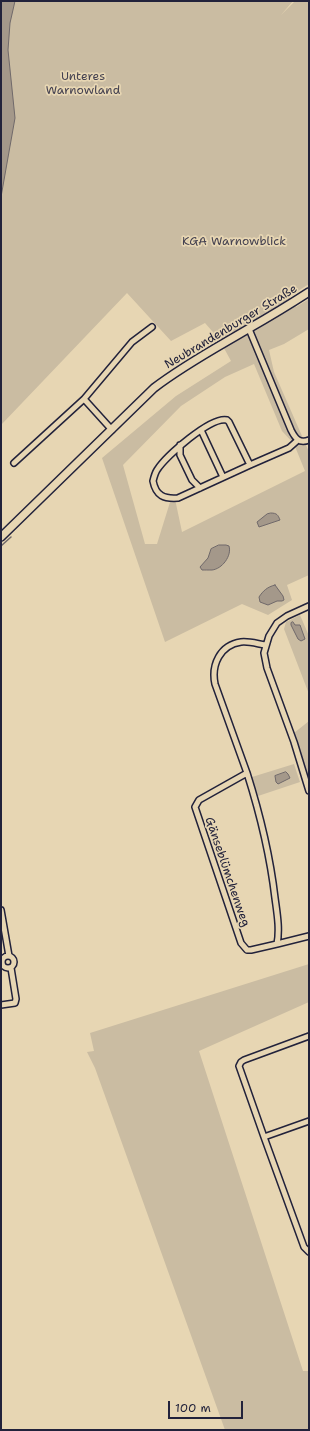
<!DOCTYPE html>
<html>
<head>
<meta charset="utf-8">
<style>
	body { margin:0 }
	#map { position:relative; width:310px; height:1431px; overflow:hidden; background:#e7d6b3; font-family:"Shantell Sans",sans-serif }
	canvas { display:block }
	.frame { position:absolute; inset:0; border:2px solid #22223b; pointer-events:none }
	.scale { position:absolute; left:168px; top:1401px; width:75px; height:18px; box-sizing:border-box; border:2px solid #22223b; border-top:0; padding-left:5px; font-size:12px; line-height:14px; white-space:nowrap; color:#22223b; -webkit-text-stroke:3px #e7d6b3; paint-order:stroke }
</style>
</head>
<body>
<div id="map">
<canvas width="310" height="1431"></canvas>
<div class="frame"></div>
<div class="scale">100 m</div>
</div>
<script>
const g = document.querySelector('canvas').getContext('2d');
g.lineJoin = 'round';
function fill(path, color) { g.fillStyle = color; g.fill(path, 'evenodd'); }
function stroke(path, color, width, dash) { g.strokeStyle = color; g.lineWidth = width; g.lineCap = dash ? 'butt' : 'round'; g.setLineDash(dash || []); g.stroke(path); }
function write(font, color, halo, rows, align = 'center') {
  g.font = font + ' "Shantell Sans",sans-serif'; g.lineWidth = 3.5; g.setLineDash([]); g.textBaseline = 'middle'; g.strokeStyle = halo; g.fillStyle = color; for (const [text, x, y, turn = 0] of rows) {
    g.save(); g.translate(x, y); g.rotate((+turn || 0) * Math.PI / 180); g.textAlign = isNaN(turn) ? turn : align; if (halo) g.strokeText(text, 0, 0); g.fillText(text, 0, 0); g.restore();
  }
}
fill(new Path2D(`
	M1,1H293L281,15L295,1H309V284L290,296L296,307L309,299V329L284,344L269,350L274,372L309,452V575L287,585L292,600L268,615L242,604L165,642L102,458L176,396L231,361L219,339L205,323L171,341L127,293L1,425ZM254,364L282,431L294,444L305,471L182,532L175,499H171L157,544H145L123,465L181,406L225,377Z
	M300,615L309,636V694L284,629L286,622Z
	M309,721V780L294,733Z
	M294,764L300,782L258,796L252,777Z
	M309,964V1002L199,1051L303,1371H309V1430H225L95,1068L87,1052L94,1051L90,1033Z`), '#cabca2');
const water = new Path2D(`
	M1,1H15L10,23L8,50L15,118L1,197Z
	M271,513C277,513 278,515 280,520L259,527L257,522L267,514Z
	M219,545H226L229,546C232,556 222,569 212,570C208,570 205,570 202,570L200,567L208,558L211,549Z
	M275,585L283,596L284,600L282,601H277L268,605L260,602L259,597C263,591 267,587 275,585Z
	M293,622L295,625H300L305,639L301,641L298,639L291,625V623Z
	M286,772L288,774L290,778L278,784L276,782L275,776Z`);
fill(water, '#a4988a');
stroke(water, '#70696a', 1);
stroke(new Path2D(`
	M1,546L11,537`), '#70696a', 1.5);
const street = new Path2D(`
	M249,329L291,430C295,438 299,444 309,440
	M84,399L112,430
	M201,430L223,477
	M180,445V455L192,480L200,488
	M14,463L84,399L132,342L152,327
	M250,465L229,422L227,420C211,416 166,456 157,470C155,473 154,477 153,481C156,496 164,499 178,498L250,465L289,448L298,440
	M309,606L287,616L277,623L269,636L264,653L267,668L294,742L309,791
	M247,773C260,814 270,855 275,898C277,913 280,929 277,944L251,950H247L241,943L195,807L199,800Z
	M247,773L215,684C211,665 220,645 241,642C249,641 258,644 265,645
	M1,910L9,956
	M277,944L309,936
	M2 962a6 6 0 1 1 12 0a6 6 0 1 1-12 0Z
	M1,1005L15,1003L16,999L11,968
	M309,1036L244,1060L241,1062L239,1066L264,1137L309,1121
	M264,1137L304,1247L309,1252`);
const secondary = new Path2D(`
	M1,537L154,388C184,365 216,348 248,329C269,317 289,305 309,292`);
stroke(street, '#22223b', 8);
stroke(secondary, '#22223b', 10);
stroke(street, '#e7d6b3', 5);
stroke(secondary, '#e7d6b3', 7);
write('12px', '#444150', '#e7d6b3', [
	["Unteres",83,77],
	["Warnowland",83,91],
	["KGA Warnowblick",234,242]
]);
write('12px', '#22223b', '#e7d6b3', [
	["Neubrandenburger Straße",231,327,-31],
	["Gänseblümchenweg",227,872,71]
]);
</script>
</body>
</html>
